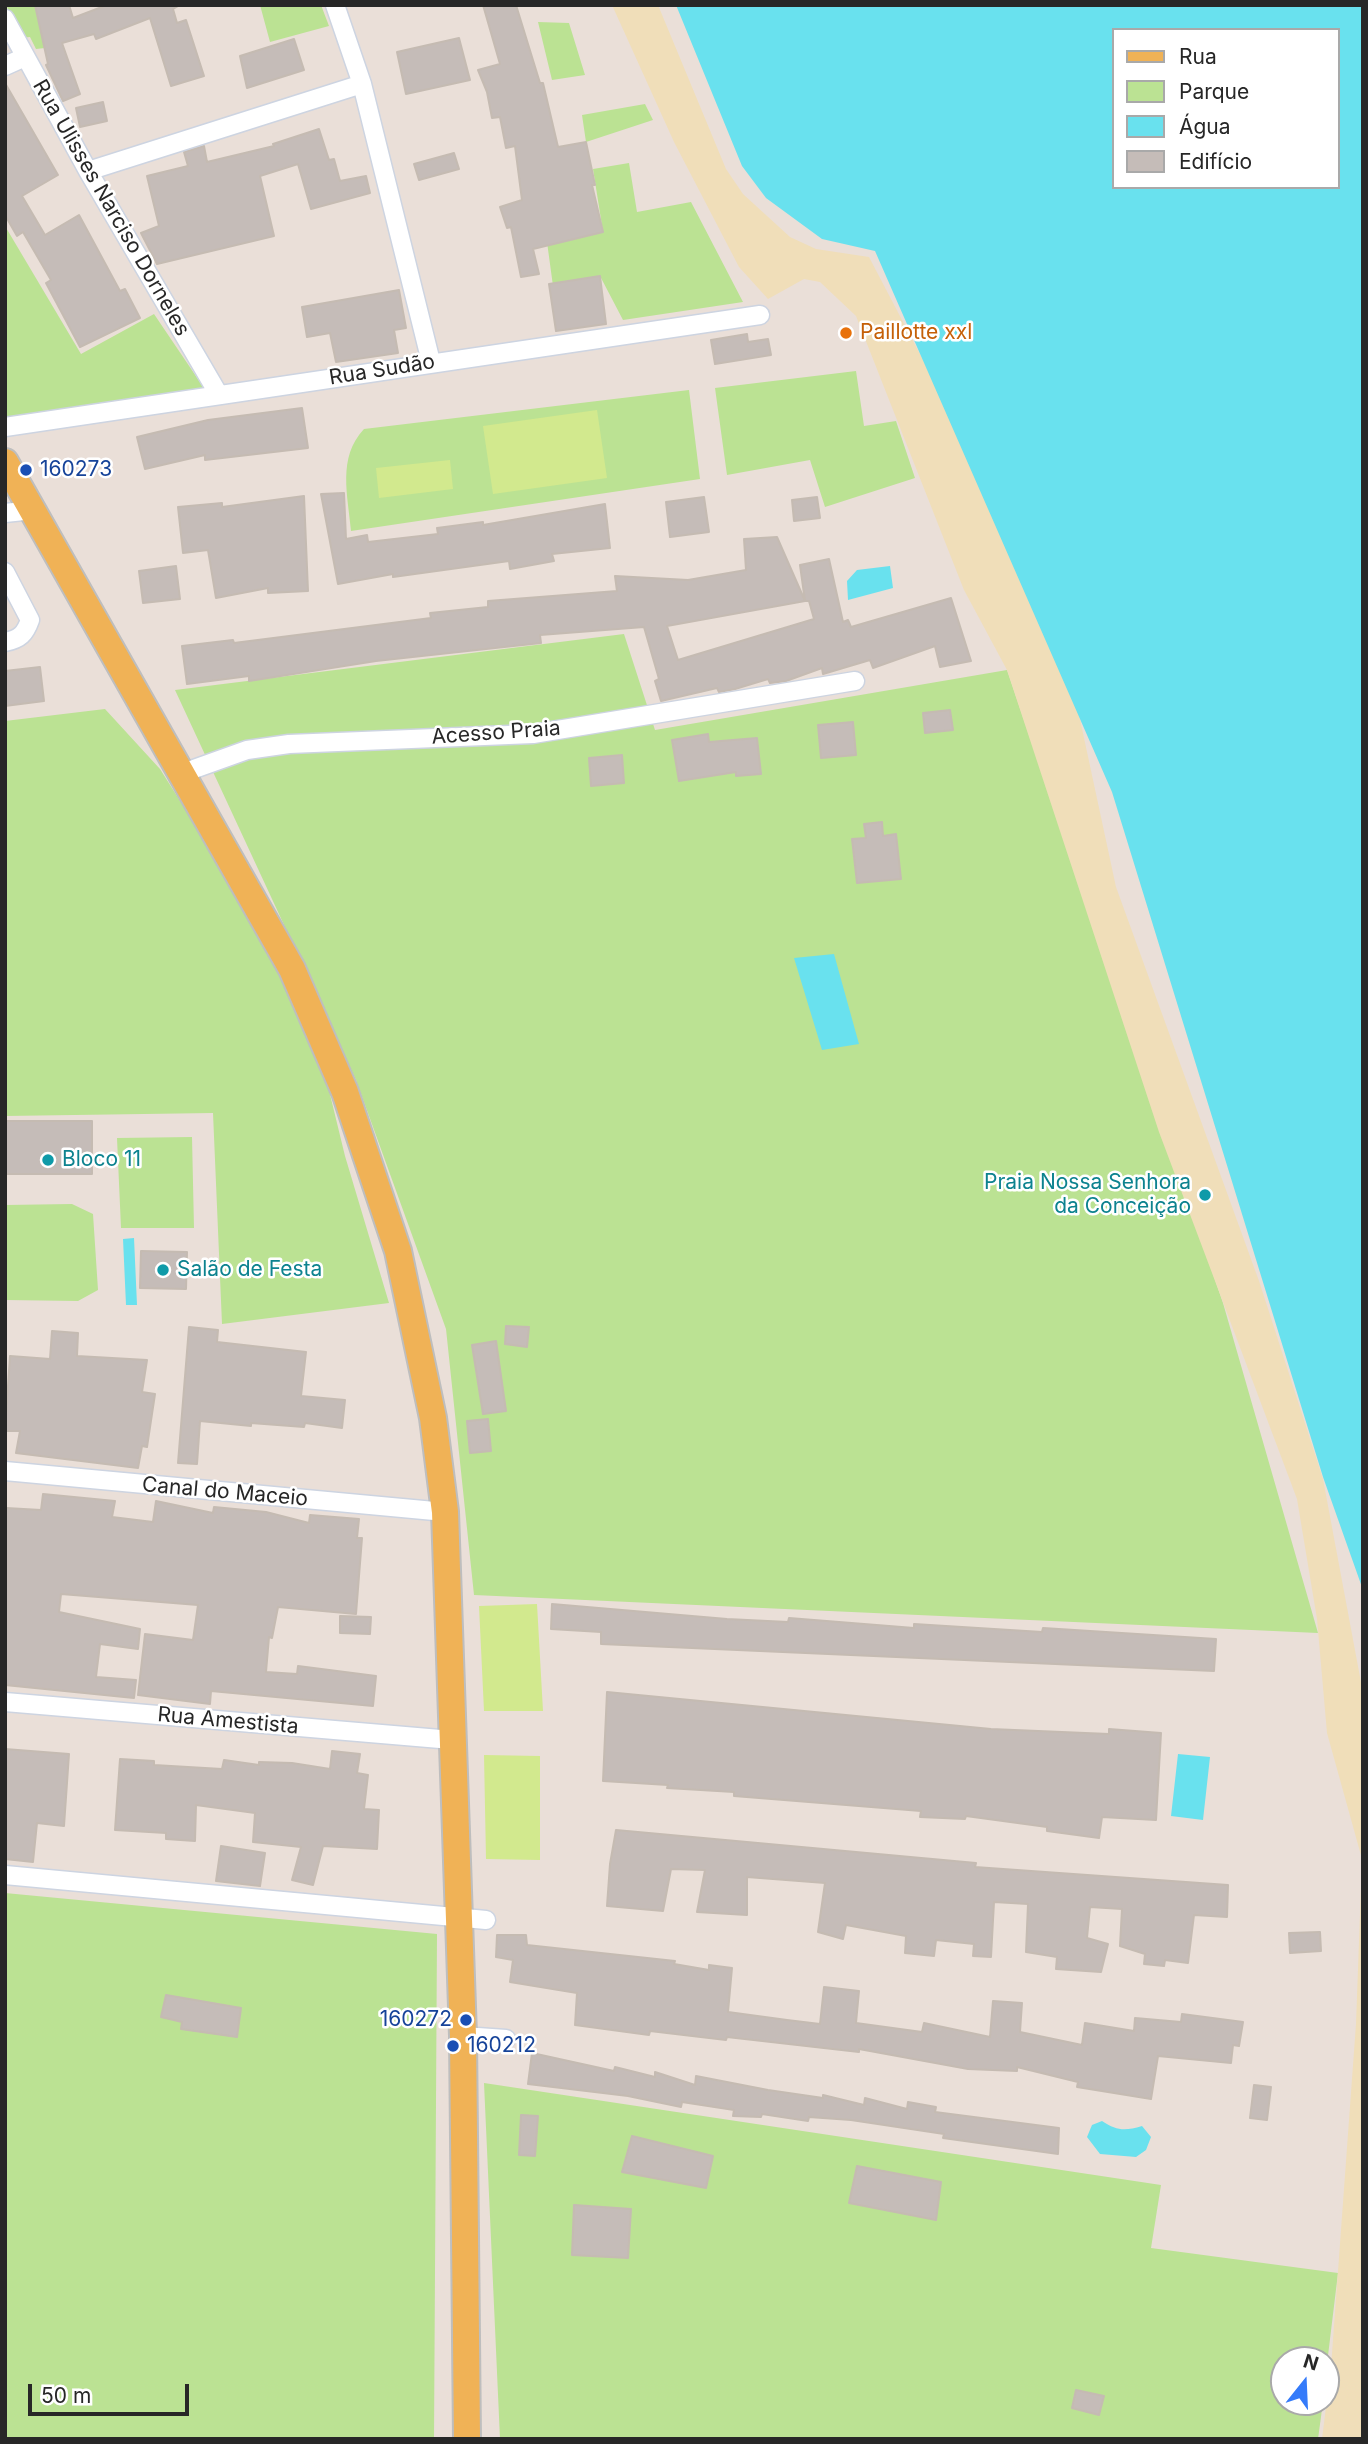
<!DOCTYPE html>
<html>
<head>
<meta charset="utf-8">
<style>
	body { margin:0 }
	#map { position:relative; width:1368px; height:2444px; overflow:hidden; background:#eadfd8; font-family:Inter,sans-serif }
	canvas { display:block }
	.frame { position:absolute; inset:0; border:7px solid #272727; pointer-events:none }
	.legend { position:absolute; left:1112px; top:28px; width:228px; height:161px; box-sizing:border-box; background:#fff; border:2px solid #a9a9a9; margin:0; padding:9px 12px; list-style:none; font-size:21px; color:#272727 }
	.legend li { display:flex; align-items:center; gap:14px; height:35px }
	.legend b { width:35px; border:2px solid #a9a9a9 }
	.north { position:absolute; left:1270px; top:2346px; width:70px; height:70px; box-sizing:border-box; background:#fff; border:2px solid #a9a9a9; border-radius:50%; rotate:18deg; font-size:19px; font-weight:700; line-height:28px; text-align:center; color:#272727 }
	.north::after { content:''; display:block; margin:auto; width:24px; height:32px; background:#357bfa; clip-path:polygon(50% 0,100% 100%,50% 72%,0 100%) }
	.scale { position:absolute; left:28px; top:2384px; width:161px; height:32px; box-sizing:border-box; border:4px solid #272727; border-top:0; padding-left:9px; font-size:21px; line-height:24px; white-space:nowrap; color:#272727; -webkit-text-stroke:5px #fff; paint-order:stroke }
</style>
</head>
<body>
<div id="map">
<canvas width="1368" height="2444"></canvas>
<div class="frame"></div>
<ul class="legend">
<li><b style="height:9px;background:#f0b256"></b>Rua</li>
<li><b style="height:19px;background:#bbe293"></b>Parque</li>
<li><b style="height:19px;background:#69e1ee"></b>Água</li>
<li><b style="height:19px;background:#c5bcb8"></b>Edifício</li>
</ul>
<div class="north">N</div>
<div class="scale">50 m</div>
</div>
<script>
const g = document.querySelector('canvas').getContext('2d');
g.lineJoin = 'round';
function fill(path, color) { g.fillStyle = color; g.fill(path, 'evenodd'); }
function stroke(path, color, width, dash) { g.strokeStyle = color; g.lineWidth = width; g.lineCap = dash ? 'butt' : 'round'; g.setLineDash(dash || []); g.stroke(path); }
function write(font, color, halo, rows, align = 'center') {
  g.font = font + ' Inter,sans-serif'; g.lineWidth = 5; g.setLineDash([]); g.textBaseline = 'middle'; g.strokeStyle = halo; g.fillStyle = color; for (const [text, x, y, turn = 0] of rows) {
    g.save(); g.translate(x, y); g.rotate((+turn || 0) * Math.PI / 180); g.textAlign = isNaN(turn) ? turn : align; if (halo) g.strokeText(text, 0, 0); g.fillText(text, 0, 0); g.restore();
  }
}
fill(new Path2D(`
	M6,5H35L45,48L36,49L30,37L22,38Z
	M260,5H321L329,26L270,42Z
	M538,22L569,23L585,75L552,80Z
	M645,104L653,120L586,142L582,115Z
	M629,163L637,212L691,202L743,302L623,320L600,276L553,286L547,242L603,232L593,169Z
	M5,226L81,354L154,314L204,388L5,418Z
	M856,371L864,426L896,421L915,478L825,507L810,460L727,475L715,388Z
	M689,390L700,479L351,531C348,495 337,458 364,429Z
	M624,634L655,730L1007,670L1223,1303L1318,1633L474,1595L446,1329L356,1080L175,690Z
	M105,709L160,769L308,1004L345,1156L389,1303L222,1324L213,1113L5,1116V721Z
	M192,1137L194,1228H121L117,1138Z
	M72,1204L93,1214L98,1290L78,1301L5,1300V1205Z
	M5,1893L437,1934L434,2439H5Z
	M484,2083L1161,2185L1151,2248L1338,2273L1326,2372V2360H1284V2402H1323L1318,2439H500Z`), '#bbe293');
fill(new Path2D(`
	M612,5H658L726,169L743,194L790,237L816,249L869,257L998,503L1069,668L1116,887L1259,1281L1323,1479L1363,1693V2439H1322L1331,2367L1356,2024L1362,1859L1327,1733L1317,1619L1297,1499L1159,1132L1007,670L964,590L856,316L820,282L804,279L768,299L739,267L674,142Z`), '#f0deb9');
fill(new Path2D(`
	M597,410L607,478L493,494L483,426Z
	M450,460L453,489L379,498L376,468Z
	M537,1604L543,1711H484L479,1606Z
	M484,1755L540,1756V1860L486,1859Z`), '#d2e98e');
fill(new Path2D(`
	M676,5H1363V1590L1323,1477L1112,792L875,251L822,239L766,198L742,166ZM1114,30H1338V187H1114Z
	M890,566L893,588L848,600L847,581L857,570Z
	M834,954L859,1044L822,1050L794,958Z
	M134,1238L137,1305H126L123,1239Z
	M1178,1754L1210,1757L1203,1820L1171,1816Z
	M1102,2121C1117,2131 1125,2131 1142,2126L1151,2137L1146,2150L1136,2157L1100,2154L1087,2137L1092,2125Z`), '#69e1ee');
const building = new Path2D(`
	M35,5H69L73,18L107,5H180L173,9L177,23L186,20L204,76L171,86L150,18L96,39L94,34L62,43L80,94L63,101L46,65L48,64Z
	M483,5H516L540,83H543L558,147L586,142L595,185H592L603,232L533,249L539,274L521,277L511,227L507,228L500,207L522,200L515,146L506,148L500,117L492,118L487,92L478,70L500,64Z
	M459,38L470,80L406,94L397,52Z
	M294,39L304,70L247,88L240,56Z
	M5,83L58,175L22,196L45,235L79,215L120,291L125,289L140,318L80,347L46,283L51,280L23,232L17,236L5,215Z
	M103,102L107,121L80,127L76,108Z
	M319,129L329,160L334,159L340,181L366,176L370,193L311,209L298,164L260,176L274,236L157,264L141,233L159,226L147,176L188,166L184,152L204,146L207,162L274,146L273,144Z
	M454,153L459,169L419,180L414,164Z
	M600,276L606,324L556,331L549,284Z
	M399,290L406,328L394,330L398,353L336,362L330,333L307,337L302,307Z
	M747,334L748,342L768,339L771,355L715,364L711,340Z
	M302,408L308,448L205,460V455L145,469L137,437L208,420Z
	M344,493L346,539L367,535L368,542L438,534L437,528L483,522V525L605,504L610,548L552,554L554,561L510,569L509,561L393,577V574L338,584L321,494Z
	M304,496L308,591L268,593V588L216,598L208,550L183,553L178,507L222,503V507Z
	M704,497L709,532L670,537L666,502Z
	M817,497L820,518L794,521L792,500Z
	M777,537L805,601L667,626L678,660L814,619L809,601H805L800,565L829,559L843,622L848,620L851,627L951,598L971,661L940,667L935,646L873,668L870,660L823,674L822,668L786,681L770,683L768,679L735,689L719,692L717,688L661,701L655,681L659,679L644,627L540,635L541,643L376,661L249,681V676L187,684L182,646L233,640L234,643L431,618L430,613L488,607V601L617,591L615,576L688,580L746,570L744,539Z
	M176,566L180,599L143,603L139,571Z
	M40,667L44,701L5,706V671Z
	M950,710L953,730L925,733L923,713Z
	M853,722L856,755L821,758L818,725Z
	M708,734L709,742L757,738L761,774L736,776V772L679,781L672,740Z
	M622,755L624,783L591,786L589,758Z
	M882,822L883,836L896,834L901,879L857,883L852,839L866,838L864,824Z
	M5,1121H92V1174H5Z
	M141,1251L187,1252L186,1289L140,1288Z
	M506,1326L529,1327L527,1347L505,1344Z
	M189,1327L218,1330L217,1342L306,1352L301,1396L345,1400L342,1428L305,1423L304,1427L251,1423V1426L200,1421L197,1464L178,1463Z
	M52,1331L78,1333L77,1356L147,1360L142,1392L155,1394L147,1447L142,1446L138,1468L16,1453L20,1431H5L10,1356L50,1359Z
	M496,1341L506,1411L483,1414L472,1345Z
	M488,1419L491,1451L470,1453L467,1421Z
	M43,1494L115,1501L112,1517L153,1522L156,1501L213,1513L214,1507L266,1512L309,1523L310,1515L359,1519L357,1538H362L356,1614L278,1607L272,1638L269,1637L266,1672L297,1674L298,1666L376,1676L373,1706L211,1691L210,1704L138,1695L145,1634L193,1640L198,1605L61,1594L59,1612L140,1629L138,1649L100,1644L96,1677L136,1680L134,1698L5,1685L6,1508L41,1510Z
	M552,1604L727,1619L788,1622L789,1618L914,1628V1624L1042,1632L1043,1628L1216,1639L1214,1671L601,1644V1632L551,1629Z
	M340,1616L371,1617L370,1634L340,1633Z
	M607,1692L991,1729L1109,1734V1729L1161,1733L1156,1820L1102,1817L1099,1838L1047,1831V1827L966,1816L965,1819L920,1817L921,1811L734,1796V1792L667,1788L668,1785L603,1781Z
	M5,1749L69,1754L64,1826L37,1823L33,1862L5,1859Z
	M332,1751L360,1754L357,1773L368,1775L364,1809L379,1810L377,1849L323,1846L313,1885L292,1880L301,1847L253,1842L255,1813L196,1805L195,1841L166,1839V1833L115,1830L120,1759L154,1761V1765L222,1769L224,1760L259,1765V1762L292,1763L330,1769Z
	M616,1830L976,1863L975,1867L1228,1885L1227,1917L1194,1915L1188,1963L1165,1960L1164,1966L1144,1964L1145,1954L1120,1946L1122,1909L1090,1907L1087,1938L1108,1944L1101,1972L1056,1969L1057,1957L1026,1952L1028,1904L994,1902L991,1957L973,1956L974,1944L936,1940L934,1956L905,1953L906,1936L846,1925L843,1939L818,1932L825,1883L747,1877V1915L697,1912L705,1870L671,1869L663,1911L607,1906L610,1864Z
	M221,1846L265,1853L260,1886L216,1881Z
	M1320,1932L1321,1951L1290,1953L1289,1933Z
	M497,1935H526L527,1945L675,1961L674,1964L709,1970V1965L732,1968L728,2012L787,2020L820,2024L824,1987L859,1991L856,2023L922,2032L924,2023L990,2037L993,2001L1022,2003L1020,2032L1082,2045L1085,2023L1134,2031L1135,2018L1181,2022L1182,2014L1243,2022L1239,2046L1233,2045L1231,2063L1158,2056L1151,2099L1077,2087L1078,2082L1017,2067V2071L968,2069L859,2049V2052L727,2037L726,2040L650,2031L649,2035L575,2025L577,1993L510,1982L513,1960L496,1957Z
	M166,1995L241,2008L237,2037L181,2029L182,2022L161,2017Z
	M532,2053L614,2071L615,2067L655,2077V2072L695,2085L696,2076L768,2090L823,2098V2095L864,2105L865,2098L907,2109L908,2102L936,2107L935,2112L1059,2128L1058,2154L943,2138L944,2134L851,2120L809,2117L808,2121L762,2114L761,2117L733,2116L734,2110L682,2102L681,2107L628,2096L528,2084Z
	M1254,2085L1271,2087L1267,2120L1250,2118Z
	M521,2115L538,2116L535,2156L519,2155Z
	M632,2136L713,2156L706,2188L622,2172Z
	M857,2166L941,2182L936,2220L849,2203Z
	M574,2205L631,2209L628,2258L572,2255Z
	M1076,2390L1104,2396L1099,2415L1072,2408Z`);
fill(building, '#c5bcb8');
stroke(building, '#c5bbb2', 2);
const street = new Path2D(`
	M335,5L362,84L431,362
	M5,19L88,171L219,395
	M5,66L25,57
	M88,171L362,84
	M5,427L760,315
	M5,513L33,510
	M5,572L30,620C25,634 20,639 5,642
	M180,774L247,750L289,744L533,734L855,681
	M5,1471L445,1512
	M5,1702L452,1740
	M5,1875L486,1920
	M463,2036L506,2039`);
const primary = new Path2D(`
	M5,462L292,969L345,1092L398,1251L433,1418L445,1512L463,2036L467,2439`);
stroke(street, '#cdd4e1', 21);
stroke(primary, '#bebebe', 30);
stroke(street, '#fff', 18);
stroke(primary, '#f0b256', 26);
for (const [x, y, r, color] of [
	[846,333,7,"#e8710a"],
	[26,470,7,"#1a4fb4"],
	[48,1160,7,"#0f9aa8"],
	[1205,1195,7,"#0f9aa8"],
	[163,1270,7,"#0f9aa8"],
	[466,2020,7,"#1a4fb4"],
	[453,2046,7,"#1a4fb4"]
]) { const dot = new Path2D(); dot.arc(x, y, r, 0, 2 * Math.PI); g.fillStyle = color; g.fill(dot); stroke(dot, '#fff', 2.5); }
write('21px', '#272727', '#fff', [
	["Rua Ulisses Narciso Dorneles",111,208,60],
	["Rua Sudão",382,370,-9],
	["Acesso Praia",496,733,-4],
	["Canal do Maceio",225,1492,5],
	["Rua Amestista",228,1721,5]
]);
write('21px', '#c56008', '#fff', [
	["Paillotte xxl",860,333]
], 'left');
write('21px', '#164399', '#fff', [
	["160273",40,470],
	["160272",452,2020,"right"],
	["160212",467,2046]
], 'left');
write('21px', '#0d838f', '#fff', [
	["Bloco 11",62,1160],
	["Praia Nossa Senhora",1191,1183,"right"],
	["da Conceição",1191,1207,"right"],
	["Salão de Festa",177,1270]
], 'left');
</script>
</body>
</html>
